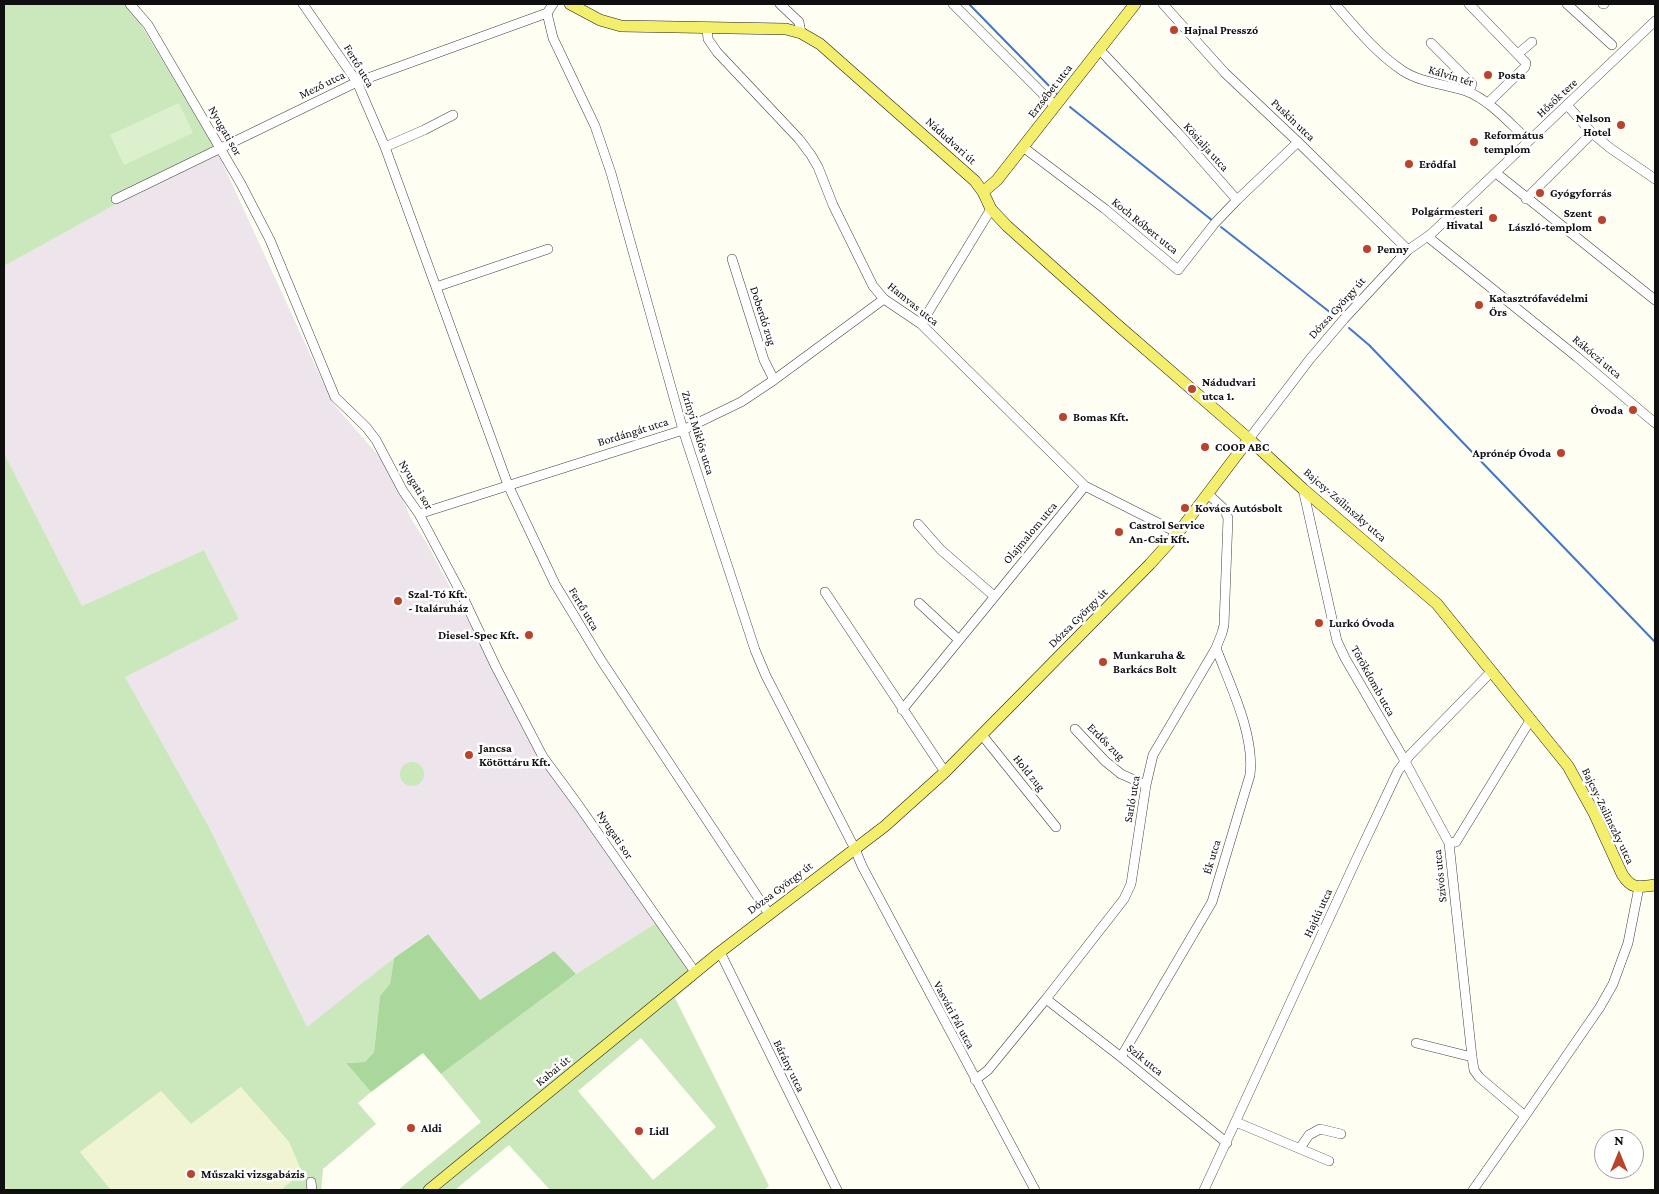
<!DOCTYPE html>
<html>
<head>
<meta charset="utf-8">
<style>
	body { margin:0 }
	#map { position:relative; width:1659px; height:1194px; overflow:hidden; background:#fefef2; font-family:"Crimson Pro",serif }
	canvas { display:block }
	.frame { position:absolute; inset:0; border:5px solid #0f0f0f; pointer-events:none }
	.north { position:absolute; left:1594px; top:1129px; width:50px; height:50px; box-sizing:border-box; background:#fff; border:1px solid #9f9f9f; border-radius:50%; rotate:0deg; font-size:14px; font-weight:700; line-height:20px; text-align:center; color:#0f0f0f }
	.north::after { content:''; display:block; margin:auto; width:18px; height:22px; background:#bb432c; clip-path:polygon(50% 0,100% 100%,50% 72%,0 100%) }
</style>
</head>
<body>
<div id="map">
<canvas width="1659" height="1194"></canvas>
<div class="frame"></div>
<div class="north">N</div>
</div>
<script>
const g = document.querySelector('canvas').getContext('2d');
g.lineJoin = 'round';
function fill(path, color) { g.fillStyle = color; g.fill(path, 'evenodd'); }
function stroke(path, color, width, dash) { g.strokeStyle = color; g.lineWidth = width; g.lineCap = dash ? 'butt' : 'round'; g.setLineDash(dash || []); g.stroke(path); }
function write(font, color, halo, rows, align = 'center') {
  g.font = font + ' "Crimson Pro",serif'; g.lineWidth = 5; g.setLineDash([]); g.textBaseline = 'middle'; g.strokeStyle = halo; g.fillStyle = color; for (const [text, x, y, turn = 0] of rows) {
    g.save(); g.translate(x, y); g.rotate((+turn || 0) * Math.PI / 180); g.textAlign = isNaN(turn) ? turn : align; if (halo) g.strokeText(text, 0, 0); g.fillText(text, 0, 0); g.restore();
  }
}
fill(new Path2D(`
	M216,149L332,402L383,461L400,491L410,517L426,542L548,771L656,923L576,974L554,951L480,1000L427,934L394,958L307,1028L209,827L124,676L239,619L204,550L82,606L4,453V266Z`), '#ede4ec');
fill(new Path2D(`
	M241,1087L289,1142L302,1172L281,1190H111L80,1152L161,1091L191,1124Z`), '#f0f4d2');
fill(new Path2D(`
	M4,4H124L131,8L216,149L4,266Z
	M4,453L82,606L204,550L239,619L125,677L209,827L307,1027L394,958L390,985L380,996L374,1052L365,1062L346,1063L371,1092L358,1103L376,1124L323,1169L321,1190H281L302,1172L289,1142L241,1087L191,1124L161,1091L80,1152L111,1190H4Z
	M400 774a12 12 0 1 1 24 0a12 12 0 1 1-24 0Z
	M656,923L696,980L675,998L769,1186L764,1190H550L509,1145L455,1190H398L481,1122L441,1074L576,974ZM641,1038L716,1127L653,1180L578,1091Z`), '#cae8bc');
fill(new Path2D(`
	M428,934L480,1000L554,951L576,974L441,1074L423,1053L371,1092L346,1063L365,1062L374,1052L380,996L390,984L394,958Z`), '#aad89c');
fill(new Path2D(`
	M179,103L193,133L124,165L110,135Z`), '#ddf0cd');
stroke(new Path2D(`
	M969,4L1057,94
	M1070,107L1213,221
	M1221,227L1331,313
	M1349,328L1369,345L1655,642`), '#4276c8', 2);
const minor = new Path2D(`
	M130,4L148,25L241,184L270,240L335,397L366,427L376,440L403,491L419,514L461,593L496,667L543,757L579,806L695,972
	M303,4L357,82L385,147L508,485L555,584L601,660L769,914
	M780,4L799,22L801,33
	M953,4L1055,106
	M1163,4L1225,73L1298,142L1408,250
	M1335,4C1356,28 1376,53 1403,71C1422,83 1445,84 1466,91C1490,100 1510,124 1529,141
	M1469,4L1526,63L1525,67L1488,103
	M1567,4L1612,45
	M1603,4H1604
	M547,13L553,38L595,126L611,173L683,430L755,650L766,676L855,849L862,866L1035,1190
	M547,13L553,4
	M707,29L708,39L717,52L799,139L811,155L818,167L833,205L873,286L884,299L921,324L1085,486L1178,533
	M1431,43L1472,84L1470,89
	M1099,49L1179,134L1237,200
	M1519,53L1532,42
	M1567,105L1592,133L1610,148L1655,179
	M385,147L424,130L453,115
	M1023,147L1105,209L1178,270L1215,223L1237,200L1298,142
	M1496,173L1655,300
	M116,199L357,82L547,13
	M1526,199L1592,133
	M1428,237L1577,357L1655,423
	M732,259L764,360L774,380
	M436,287L548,249
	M921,324L991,209
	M1249,439L1310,359L1344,319L1408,250L1431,234L1655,21
	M1303,489L1337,641L1345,658L1401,754L1449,843L1472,1057L1474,1070L1479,1077L1525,1116
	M419,514L683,430L741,402L774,380L884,299
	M918,524L941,550L994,596
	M825,592L945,772
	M919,603L959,640
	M902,710L1085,486
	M1075,729L1105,761L1121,774L1146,785
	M982,735L1056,827
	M1449,843L1456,842L1531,719
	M720,952L837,1190
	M1046,999L1121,1057L1227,1143
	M1416,1043L1472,1057
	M1121,1057L1212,902L1250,775C1255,735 1230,685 1216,648
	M975,1080L988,1070L1046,999L1124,899L1131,884L1146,785L1153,755L1216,648L1222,633L1224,625L1228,518L1224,509L1208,494
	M1236,1122L1329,1161
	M1300,1148L1309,1135L1320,1129L1341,1134
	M311,1182L312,1190
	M1204,1190L1356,860L1398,771L1410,755L1492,671
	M1473,1190L1525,1116L1600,1007L1613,984L1628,943L1639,887`);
const major = new Path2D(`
	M570,4L600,20L621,26L786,29L801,33L820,44L975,181L983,192L991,209L1007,226L1113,321L1249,439L1303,489L1437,604L1568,766L1594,813L1622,874C1632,890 1638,887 1655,885
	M983,192L997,180L1135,4
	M429,1190L720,952L885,826L945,772L1150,564L1178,533L1249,439`);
stroke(minor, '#424242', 10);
stroke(major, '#202020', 12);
stroke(minor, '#fff', 9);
stroke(major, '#f3ef6d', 11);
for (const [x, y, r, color] of [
	[1174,30,5,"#bb432c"],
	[1488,75,5,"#bb432c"],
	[1621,125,5,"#bb432c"],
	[1474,142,5,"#bb432c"],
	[1409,164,5,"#bb432c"],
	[1540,193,5,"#bb432c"],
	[1493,218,5,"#bb432c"],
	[1602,220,5,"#bb432c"],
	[1367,249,5,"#bb432c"],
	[1479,305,5,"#bb432c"],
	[1192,389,5,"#bb432c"],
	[1633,410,5,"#bb432c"],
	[1063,417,5,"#bb432c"],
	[1205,447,5,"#bb432c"],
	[1561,453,5,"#bb432c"],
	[1185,508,5,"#bb432c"],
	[1119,532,5,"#bb432c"],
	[398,601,5,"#bb432c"],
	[1319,623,5,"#bb432c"],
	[529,635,5,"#bb432c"],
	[1103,662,5,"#bb432c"],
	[469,755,5,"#bb432c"],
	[411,1128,5,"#bb432c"],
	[639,1131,5,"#bb432c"],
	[191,1174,5,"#bb432c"]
]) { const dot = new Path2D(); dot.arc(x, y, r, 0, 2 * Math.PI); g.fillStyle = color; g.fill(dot); stroke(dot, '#fff', 2); }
write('bold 12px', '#0f0f0f', '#fff', [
	["Hajnal Presszó",1184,30],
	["Posta",1498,75],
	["Nelson",1611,118,"right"],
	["Hotel",1611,132,"right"],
	["Református",1484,135],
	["templom",1484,149],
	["Erődfal",1419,164],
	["Gyógyforrás",1550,193],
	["Polgármesteri",1483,211,"right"],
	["Hivatal",1483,225,"right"],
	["Szent",1592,213,"right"],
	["László-templom",1592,227,"right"],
	["Penny",1377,249],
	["Katasztrófavédelmi",1489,298],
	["Őrs",1489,312],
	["Nádudvari",1202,382],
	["utca 1.",1202,396],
	["Óvoda",1623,410,"right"],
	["Bomas Kft.",1073,417],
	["COOP ABC",1215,447],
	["Aprónép Óvoda",1551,453,"right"],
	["Kovács Autósbolt",1195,508],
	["Castrol Service",1129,525],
	["An-Csir Kft.",1129,539],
	["Szal-Tó Kft.",408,594],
	["- Italáruház",408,608],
	["Lurkó Óvoda",1329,623],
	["Diesel-Spec Kft.",519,635,"right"],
	["Munkaruha &",1113,655],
	["Barkács Bolt",1113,669],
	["Jancsa",479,748],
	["Kötöttáru Kft.",479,762],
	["Aldi",421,1128],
	["Lidl",649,1131],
	["Műszaki vizsgabázis",201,1174]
], 'left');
write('12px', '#0f0f0f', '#fff', [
	["Fertő utca",359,66,59],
	["Kálvin tér",1451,76,17],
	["Mező utca",322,85,-26],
	["Erzsébet utca",1050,91,-52],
	["Hősök tere",1557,98,-43],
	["Puskin utca",1293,120,44],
	["Nyugati sor",225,131,60],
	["Nádudvari út",951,141,42],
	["Kösialja utca",1206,147,48],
	["Koch Róbert utca",1145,226,39],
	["Hamvas utca",913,304,39],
	["Dózsa György út",1337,308,-48],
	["Doberdó zug",763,316,72],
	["Rákóczi utca",1597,357,40],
	["Bordángát utca",633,432,-17],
	["Zrínyi Miklós utca",698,433,73],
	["Nyugati sor",416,485,59],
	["Bajcsy-Zsilinszky utca",1345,505,41],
	["Olajmalom utca",1030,533,-50],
	["Fertő utca",584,609,59],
	["Dózsa György út",1078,618,-45],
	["Törökdomb utca",1373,681,61],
	["Erdős zug",1106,742,45],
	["Hold zug",1029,773,51],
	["Sarló utca",1132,799,-80],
	["Bajcsy-Zsilinszky utca",1608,816,64],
	["Nyugati sor",615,835,56],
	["Ék utca",1212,857,-73],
	["Szívós utca",1440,876,-96],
	["Dózsa György út",780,888,-37],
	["Hajdú utca",1318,913,-65],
	["Vasvári Pál utca",954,1015,62],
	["Szik utca",1145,1060,39],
	["Bárány utca",789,1066,64],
	["Kabai út",553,1071,-39]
]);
</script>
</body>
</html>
